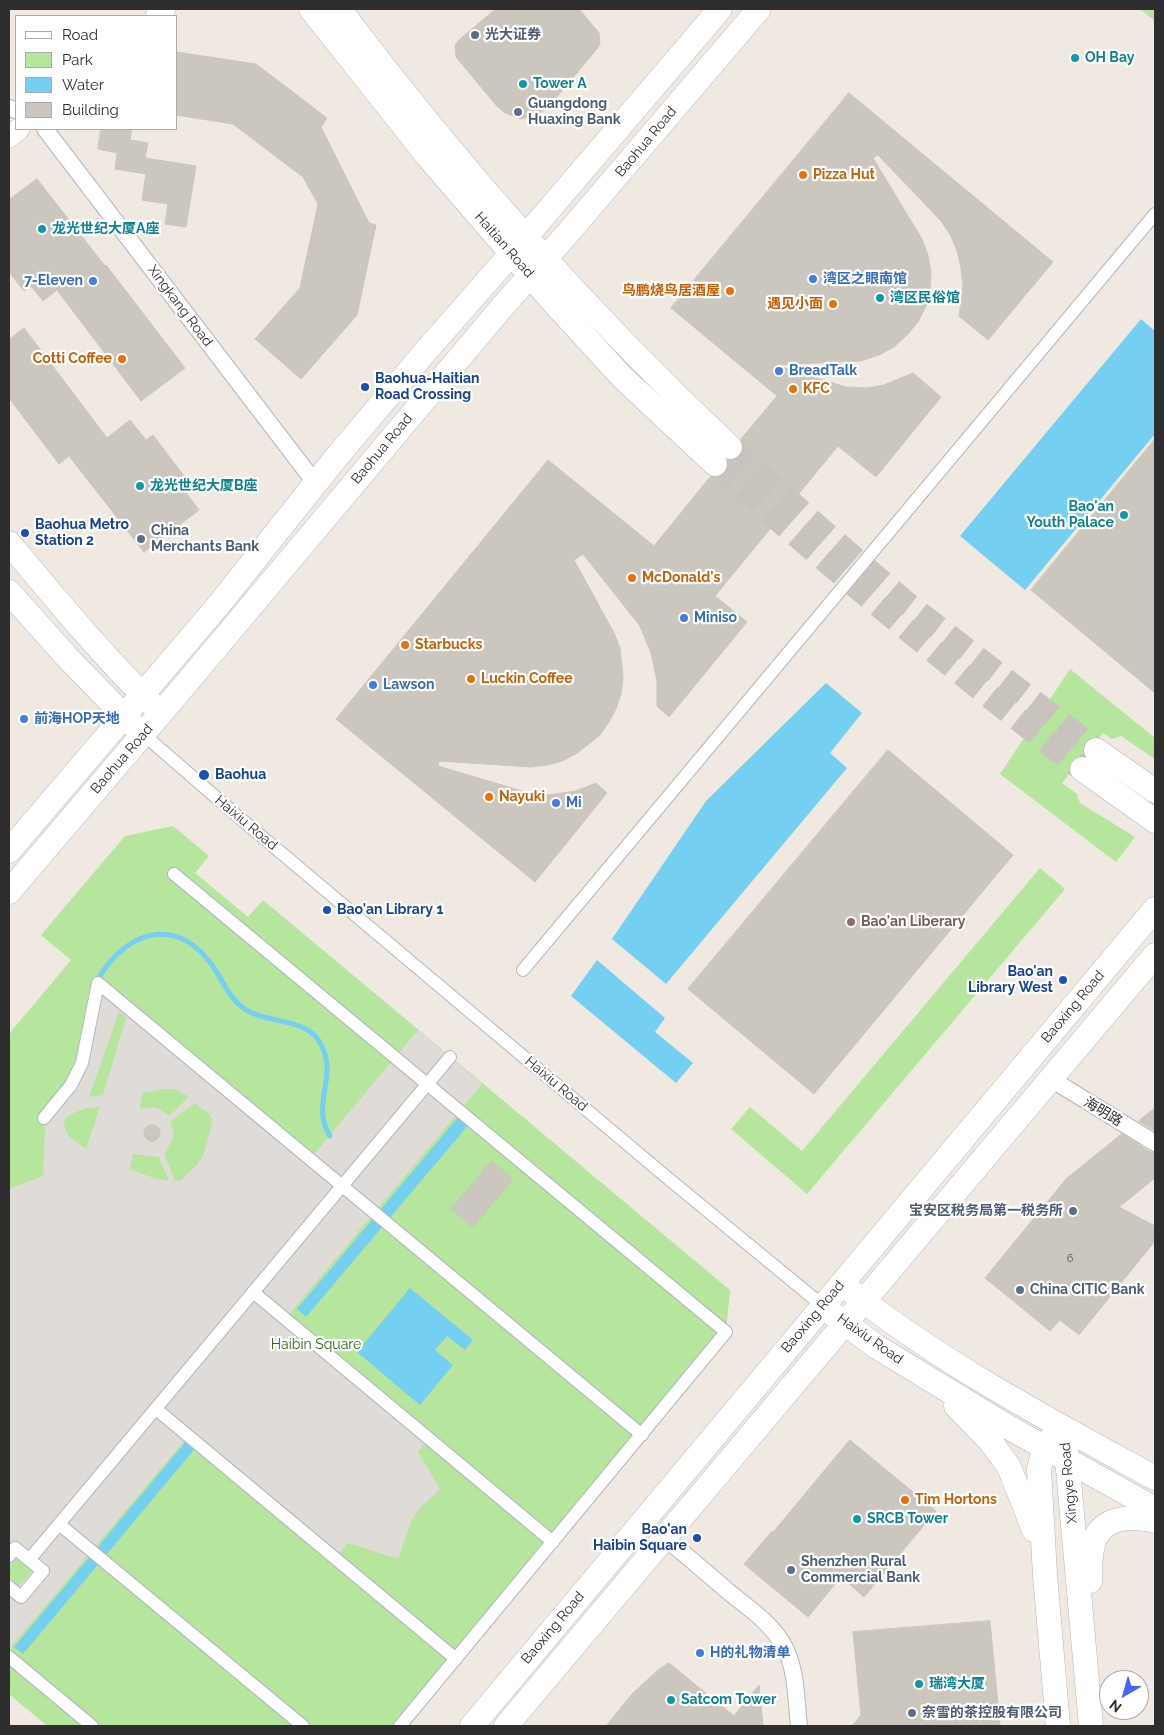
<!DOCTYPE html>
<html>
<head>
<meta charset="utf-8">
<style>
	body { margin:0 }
	#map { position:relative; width:1164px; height:1735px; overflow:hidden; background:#efe9e1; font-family:Raleway,sans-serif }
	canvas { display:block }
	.frame { position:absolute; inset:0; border:10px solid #2e2e2e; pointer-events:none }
	.legend { position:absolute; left:15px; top:15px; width:162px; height:115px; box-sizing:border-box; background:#fff; border:1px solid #ababab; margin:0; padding:6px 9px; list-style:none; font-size:15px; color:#2e2e2e }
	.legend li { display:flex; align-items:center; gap:10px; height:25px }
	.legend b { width:25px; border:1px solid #ababab }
	.north { position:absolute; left:1099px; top:1670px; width:50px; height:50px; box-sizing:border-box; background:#fff; border:1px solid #ababab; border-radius:50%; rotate:218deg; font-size:14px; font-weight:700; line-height:20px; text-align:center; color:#2e2e2e }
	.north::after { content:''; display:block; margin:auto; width:18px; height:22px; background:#4264fb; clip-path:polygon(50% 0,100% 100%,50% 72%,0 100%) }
</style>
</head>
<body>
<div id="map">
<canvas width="1164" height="1735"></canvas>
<div class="frame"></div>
<ul class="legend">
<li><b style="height:6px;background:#fff"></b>Road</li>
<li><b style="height:14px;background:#b6e59e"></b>Park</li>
<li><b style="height:14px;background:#75cff0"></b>Water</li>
<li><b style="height:14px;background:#cbc7bf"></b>Building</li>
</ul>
<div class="north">N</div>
</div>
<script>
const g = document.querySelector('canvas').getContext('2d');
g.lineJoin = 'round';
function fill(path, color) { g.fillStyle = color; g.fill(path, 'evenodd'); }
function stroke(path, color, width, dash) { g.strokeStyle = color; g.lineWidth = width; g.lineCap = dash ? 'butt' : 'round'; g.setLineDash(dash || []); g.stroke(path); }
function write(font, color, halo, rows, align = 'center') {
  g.font = font + ' Raleway,"Noto Sans SC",sans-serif'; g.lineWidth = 4.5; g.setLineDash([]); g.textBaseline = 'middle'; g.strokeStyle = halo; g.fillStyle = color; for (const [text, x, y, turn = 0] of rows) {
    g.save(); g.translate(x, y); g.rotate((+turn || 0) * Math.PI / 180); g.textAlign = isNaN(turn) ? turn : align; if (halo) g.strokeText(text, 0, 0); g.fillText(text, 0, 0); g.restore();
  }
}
fill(new Path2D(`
	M1140,9H1155V21Z
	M1070,669L1155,738V759L1121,736L1112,739L1103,733L1062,783L1077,794L1080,803L1135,837L1116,862L1000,774Z
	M173,826L209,856L195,873L248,917L263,900L730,1290L726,1332L400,1726H47L9,1694V1034L71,960L41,935L125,836Z
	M1040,868L1065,889L807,1194L731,1129L750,1107L802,1151Z`), '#b6e59e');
fill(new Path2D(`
	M98,983L310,1159L418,1030L482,1084L285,1319L429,1439L418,1452L440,1489L418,1510L411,1521L398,1559L348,1543L335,1558L188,1436L9,1649V1578L19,1586L32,1571L17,1558L9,1567V1189L43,1176L45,1131L44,1118L71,1085ZM119,1012L126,1018L103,1095L89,1097ZM163,1089H175L189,1097L169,1116L159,1109L153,1107L140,1109L142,1093ZM195,1103L208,1113L212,1119L210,1132L203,1156L197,1165L181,1180L175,1181L164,1154L173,1139V1130L170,1122ZM100,1107L86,1149L70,1137L66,1132L64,1125L65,1119L69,1115L76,1112L86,1108ZM152,1125L157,1127L160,1131L158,1139L154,1141H148L144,1134L145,1129ZM133,1154L159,1157L169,1181L156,1179L130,1169Z`), '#dfdcd8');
fill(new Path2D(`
	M1141,319L1155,331V434L1025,590L960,536Z
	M826,683L862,713L830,753L847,768L666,984L612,939L706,801Z
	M597,960L665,1018L655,1032L693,1063L676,1083L571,996Z
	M460,1115L470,1123L306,1317L297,1309Z
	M410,1288L473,1340L465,1350L447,1336L435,1350L453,1365L420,1405L357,1352Z
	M189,1438L198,1445L23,1654L14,1647Z`), '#75cff0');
stroke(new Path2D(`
	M100,976C126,933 173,916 208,960C222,976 228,1000 248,1011C269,1023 306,1019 319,1041C341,1075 309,1104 330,1136`), '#75cff0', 5);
const building = new Path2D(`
	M496,9H579L599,33L600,44L597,49L549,106L537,115L521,119L505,113L496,105L456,57L455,45L459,40Z
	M176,52L256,64L327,118L321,127L369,223L376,225L357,315L301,379L255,339L300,288L318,204L303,177L233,124L176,115Z
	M849,93L1053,262L988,340L959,316L963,285L961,268L957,251L951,236L941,221L878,155L873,158L922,239L928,255L931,272L930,289L926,306L918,322L907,335L894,347L879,355L860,361L775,365L846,387L867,388L884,385L913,373L941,397L876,477L838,446L715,596L747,622L669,717L657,706V681L651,653L640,626L583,554L574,560L614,633L620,648L623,678L621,694L616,709L609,722L600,735L576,754L562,761L547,765L531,767L439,761L438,766L529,793L549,795L576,791L596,783L607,793L535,882L336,719L548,460L654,546L710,477H719L725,474L728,468V460H734L740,456L743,450V444L741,439L777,396L671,308Z
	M101,129H132L130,140L148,143L145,158L196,166L186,227L165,224L168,204L142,200L146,174L115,169L117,153L98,149Z
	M37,179L105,266L106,265L185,368L141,401L57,290L43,301L31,286L24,291L9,272V200Z
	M24,328L107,438L130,420L146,440L153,435L190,484L183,489L199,510L144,552L69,456L59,464L9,398V340Z
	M1155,439V693L1031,590Z
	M888,750L1013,855L814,1094L688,989Z
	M1155,1108V1131L1139,1121Z
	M144 1133a8 8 0 1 1 16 0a8 8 0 1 1-16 0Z
	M1122,1134L1150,1152L1155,1153V1178L1119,1207L1155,1226V1241L1079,1335L1060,1320L1050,1331L985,1278L1066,1179Z
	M492,1161L513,1179L473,1227L451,1209Z
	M850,1440L936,1511L864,1597L841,1577L808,1617L744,1564L772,1531L773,1532Z
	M990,1621L1000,1726H852L861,1715L853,1632Z
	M669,1663L734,1716L759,1685L763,1726H606L632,1694L658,1670Z`);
fill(building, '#cbc7bf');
stroke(building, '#cbc5ba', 1);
stroke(new Path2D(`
	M730,447L817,526L905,602L1096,750
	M715,464C834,570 956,672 1082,769`), '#c8c4bd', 24, [24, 12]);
const pedestrian = new Path2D(`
	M143,734L241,819L664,1175L823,1306
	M174,874L726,1332L400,1726
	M523,970L1155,214
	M44,1118L71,1085L82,1063L98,983L642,1435
	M253,1292L553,1542
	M156,1409L456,1659
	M59,1524L303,1726
	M9,1556L15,1548L43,1571L21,1597L9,1587
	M29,1560L450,1057
	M9,1657L92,1726`);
const minor = new Path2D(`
	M9,108L16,110
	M45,129L316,484
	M1051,1079L1155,1143
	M665,1538C687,1556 708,1574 730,1593C750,1609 775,1626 786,1650C797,1674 796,1701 799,1726`);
const tertiary = new Path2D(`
	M156,16L165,9
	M9,137L19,129`);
const secondary = new Path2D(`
	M311,9L429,158L554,303L622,377L715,464
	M339,9C457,165 587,313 730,447
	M9,543C55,598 101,654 153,705
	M9,592L66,656L134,726
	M1096,750L1155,791
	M1082,769L1155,821
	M9,851L217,607L335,459L425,352L511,254L720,9
	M9,892L184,686L503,306L568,233L759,9
	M852,1292C945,1365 1051,1421 1155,1478
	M834,1315L877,1347L1008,1427L1155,1509
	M956,1406L991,1442L1009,1467L1034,1530
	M1053,1436L1045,1447L1039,1469L1045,1575L1058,1726
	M1066,1447L1091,1726
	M1090,1581C1090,1570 1090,1560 1092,1549C1098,1516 1129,1515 1155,1521
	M472,1726L1155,909
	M506,1726L1155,955`);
stroke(pedestrian, '#b4b7c1', 14);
stroke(minor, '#b4b7c1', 18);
stroke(tertiary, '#b4b7c1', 22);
stroke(secondary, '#b4b7c1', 25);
stroke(pedestrian, '#fff', 12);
stroke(minor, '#fff', 16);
stroke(tertiary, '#fff', 21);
stroke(secondary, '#fff', 24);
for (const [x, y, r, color] of [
	[475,35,5,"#5c6f8a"],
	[1075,58,5,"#0f9aa8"],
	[523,84,5,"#0f9aa8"],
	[518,112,5,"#5c6f8a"],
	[803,175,5,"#e8710a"],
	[42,229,5,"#0f9aa8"],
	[813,279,5,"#3f7fe0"],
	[93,281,5,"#3f7fe0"],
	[730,291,5,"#e8710a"],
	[880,298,5,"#0f9aa8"],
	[833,304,5,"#e8710a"],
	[122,359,5,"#e8710a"],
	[779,371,5,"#3f7fe0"],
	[365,387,5,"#1a4fb4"],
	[793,389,5,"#e8710a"],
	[140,486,5,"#0f9aa8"],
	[1124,515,5,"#0f9aa8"],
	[25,533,5,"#1a4fb4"],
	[141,539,5,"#5c6f8a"],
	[632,578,5,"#e8710a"],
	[684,618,5,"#3f7fe0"],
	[405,645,5,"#e8710a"],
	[471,679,5,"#e8710a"],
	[373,685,5,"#3f7fe0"],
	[24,719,5,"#3f7fe0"],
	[204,775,6,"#1a4fb4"],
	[489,797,5,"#e8710a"],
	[556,803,5,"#3f7fe0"],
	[327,910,5,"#1a4fb4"],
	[851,922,5,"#8d6e63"],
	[1063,980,5,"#1a4fb4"],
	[1073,1211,5,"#5c6f8a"],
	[1020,1290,5,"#5c6f8a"],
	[905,1500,5,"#e8710a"],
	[857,1519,5,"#0f9aa8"],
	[697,1538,5,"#1a4fb4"],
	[791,1570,5,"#5c6f8a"],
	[700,1653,5,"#3f7fe0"],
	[919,1684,5,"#0f9aa8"],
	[671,1700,5,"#0f9aa8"],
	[912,1713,5,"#5c6f8a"]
]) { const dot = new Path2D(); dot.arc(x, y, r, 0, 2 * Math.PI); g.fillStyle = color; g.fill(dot); stroke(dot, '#fff', 2); }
write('11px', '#555452', null, [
	["6",1070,1259]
]);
write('bold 14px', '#4e5e75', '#fff', [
	["光大证券",485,35],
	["Guangdong",528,104],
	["Huaxing Bank",528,120],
	["China",151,531],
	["Merchants Bank",151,547],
	["宝安区税务局第一税务所",1063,1211,"right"],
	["China CITIC Bank",1030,1290],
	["Shenzhen Rural",801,1562],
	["Commercial Bank",801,1578],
	["奈雪的茶控股有限公司",922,1713]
], 'left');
write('bold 14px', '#0d838f', '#fff', [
	["OH Bay",1085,58],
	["Tower A",533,84],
	["龙光世纪大厦A座",52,229],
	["湾区民俗馆",890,298],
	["龙光世纪大厦B座",150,486],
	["Bao'an",1114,507,"right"],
	["Youth Palace",1114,523,"right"],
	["SRCB Tower",867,1519],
	["瑞湾大厦",929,1684],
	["Satcom Tower",681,1700]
], 'left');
write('14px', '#2e2e2e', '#fff', [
	["Baohua Road",646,142,-50],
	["Haitian Road",504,245,49],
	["Xingkang Road",180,306,53],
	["Baohua Road",382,449,-50],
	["Baohua Road",122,759,-49],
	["Haixiu Road",246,823,40],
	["Baoxing Road",1073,1007,-50],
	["Haixiu Road",556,1084,40],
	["海明路",1103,1112,31],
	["Baoxing Road",813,1317,-50],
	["Haixiu Road",870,1339,35],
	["Xingye Road",1069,1483,-95],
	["Baoxing Road",553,1628,-50]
]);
write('bold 14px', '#c56008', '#fff', [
	["Pizza Hut",813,175],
	["鸟鹏烧鸟居酒屋",720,291,"right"],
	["遇见小面",823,304,"right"],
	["Cotti Coffee",112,359,"right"],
	["KFC",803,389],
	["McDonald's",642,578],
	["Starbucks",415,645],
	["Luckin Coffee",481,679],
	["Nayuki",499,797],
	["Tim Hortons",915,1500]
], 'left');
write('bold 14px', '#366cbe', '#fff', [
	["湾区之眼南馆",823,279],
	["7-Eleven",83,281,"right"],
	["BreadTalk",789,371],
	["Miniso",694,618],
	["Lawson",383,685],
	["前海HOP天地",34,719],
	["Mi",566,803],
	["H的礼物清单",710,1653]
], 'left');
write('bold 14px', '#164399', '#fff', [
	["Baohua-Haitian",375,379],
	["Road Crossing",375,395],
	["Baohua Metro",35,525],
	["Station 2",35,541],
	["Baohua",215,775],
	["Bao'an Library 1",337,910],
	["Bao'an",1053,972,"right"],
	["Library West",1053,988,"right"],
	["Bao'an",687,1530,"right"],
	["Haibin Square",687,1546,"right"]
], 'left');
write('bold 14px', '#785e54', '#fff', [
	["Bao'an Liberary",861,922]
], 'left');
write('14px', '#2c6e1b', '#fff', [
	["Haibin Square",316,1345]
]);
</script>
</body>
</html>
